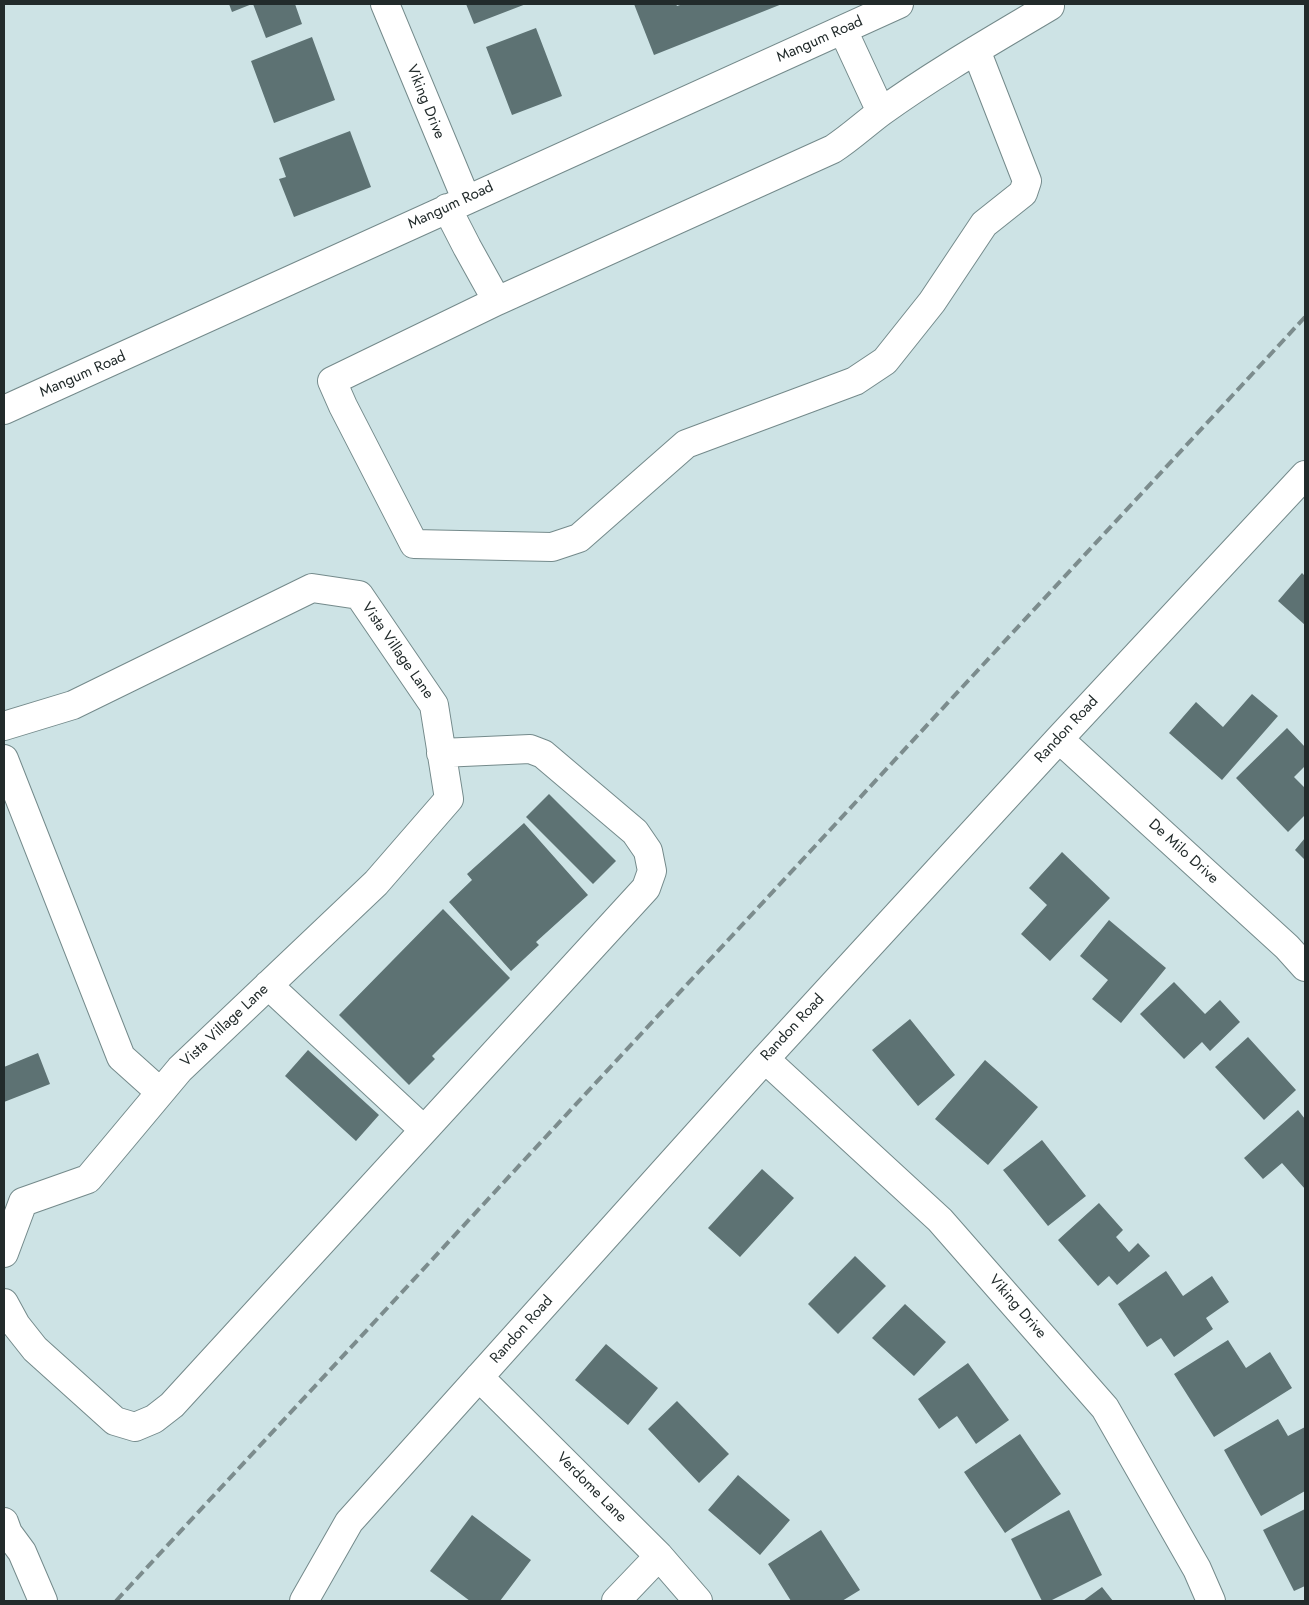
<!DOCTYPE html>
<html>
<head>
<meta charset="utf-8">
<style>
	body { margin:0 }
	#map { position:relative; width:1309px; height:1605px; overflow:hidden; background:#cde3e5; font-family:Jost,sans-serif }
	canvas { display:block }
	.frame { position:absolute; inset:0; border:5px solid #222b2b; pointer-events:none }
</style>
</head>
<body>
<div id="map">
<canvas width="1309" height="1605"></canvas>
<div class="frame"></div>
</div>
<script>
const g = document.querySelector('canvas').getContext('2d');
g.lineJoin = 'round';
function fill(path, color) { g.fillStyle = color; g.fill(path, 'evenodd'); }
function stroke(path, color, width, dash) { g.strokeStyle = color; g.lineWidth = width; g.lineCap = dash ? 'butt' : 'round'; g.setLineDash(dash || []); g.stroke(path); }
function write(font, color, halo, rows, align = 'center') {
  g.font = font + ' Jost,sans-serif'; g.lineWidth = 5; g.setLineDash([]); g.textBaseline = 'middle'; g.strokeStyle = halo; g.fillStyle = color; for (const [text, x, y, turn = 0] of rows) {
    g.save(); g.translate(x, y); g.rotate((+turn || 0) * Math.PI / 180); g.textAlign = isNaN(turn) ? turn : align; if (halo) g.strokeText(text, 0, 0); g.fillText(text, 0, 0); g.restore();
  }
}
fill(new Path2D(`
	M229,4H252L232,12Z
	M253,4H295L302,24L266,38Z
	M466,4H526L474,24Z
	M634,4H676L677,6L683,4H782L654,55Z
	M536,28L562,96L512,115L486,47Z
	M312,37L335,100L274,123L251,61Z
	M350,131L371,187L294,217L279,179L286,177L279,158Z
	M1302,573L1305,576V625L1278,601Z
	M1252,694L1278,716L1222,780L1169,733L1196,702L1223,727Z
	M1287,728L1305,747V766L1294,777L1305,788V815L1288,832L1236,778Z
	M549,794L616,861L593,884L526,817Z
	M524,823L588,895L536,942L539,945L511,971L449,902L472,880L467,874Z
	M1305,838V860L1295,850Z
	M1062,852L1110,898L1050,961L1021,934L1047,905L1029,888Z
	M443,909L510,978L432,1056L435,1059L409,1085L339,1015Z
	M1109,920L1166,968L1121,1023L1092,999L1108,980L1080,956Z
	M1174,982L1205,1014L1220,1000L1240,1022L1210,1051L1202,1042L1184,1059L1140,1014Z
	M910,1019L955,1075L918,1106L872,1050Z
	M1248,1037L1296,1090L1264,1120L1215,1067Z
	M308,1050L379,1115L356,1141L285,1076Z
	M38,1053L50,1084L4,1102V1067Z
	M985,1060L1038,1107L988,1165L935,1119Z
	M1298,1110L1305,1119V1189L1282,1163L1263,1179L1244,1158Z
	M1042,1140L1086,1196L1048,1226L1003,1170Z
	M762,1169L794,1198L740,1257L708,1228Z
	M1099,1203L1123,1230L1116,1237L1129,1252L1138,1243L1150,1256L1117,1285L1109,1276L1098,1286L1058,1240Z
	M855,1256L886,1286L838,1334L808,1304Z
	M1166,1271L1183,1296L1212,1276L1229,1302L1206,1318L1213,1329L1174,1357L1161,1338L1147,1347L1118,1304Z
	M905,1304L946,1342L914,1376L872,1338Z
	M1228,1340L1246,1368L1270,1352L1292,1388L1214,1437L1174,1374Z
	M606,1344L658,1388L628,1425L575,1380Z
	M968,1363L1009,1420L976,1444L957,1416L939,1429L918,1399Z
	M677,1401L729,1454L699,1483L648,1429Z
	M1278,1419L1288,1436L1305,1427V1491L1261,1516L1224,1450Z
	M1020,1434L1061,1494L1005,1533L964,1472Z
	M738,1475L790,1520L760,1555L708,1510Z
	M1305,1509V1586L1294,1591L1263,1530Z
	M1069,1510L1102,1575L1050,1601H1042L1011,1539Z
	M472,1515L531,1560L500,1601H470L430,1571Z
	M821,1530L860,1590L842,1601H791L768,1564Z
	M1102,1587L1113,1601H1083Z`), '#5d7273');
const minor = new Path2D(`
	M385,4L466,199
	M843,30L881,112
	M976,50L1027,181L1023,193L984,224L932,302L885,361L855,381L686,444L579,538L552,547L414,544L343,406L332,381L497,301L833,149C850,138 865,124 881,112C935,73 993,40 1050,6L1049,4
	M447,208L467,247L497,301
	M4,410L899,4
	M4,726L73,705L312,588L359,595L434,705L449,799L376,883L180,1069L88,1179L23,1202
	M1059,739L1287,947L1305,967
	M4,759L121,1057L160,1092
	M268,985L424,1130
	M765,1059L940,1220L1105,1408L1197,1569L1211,1601
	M4,1253L23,1202
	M4,1303L16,1325L35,1349L115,1421L135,1427L154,1419L172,1405L646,888L652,871L648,851L635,832L543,754L530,749L441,753
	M479,1377L659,1556L698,1601
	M4,1522L8,1533L22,1552L43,1601
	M304,1601L349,1522L765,1059L1059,739L1305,475
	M616,1601L659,1556`);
stroke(minor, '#748a8b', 30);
stroke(minor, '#fff', 28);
stroke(new Path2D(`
	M116,1601L1305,317`), '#7c8c8d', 4, [10, 5]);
write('15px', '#222b2b', '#fff', [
	["Mangum Road",820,40,-24],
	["Viking Drive",425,102,68],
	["Mangum Road",451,206,-25],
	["Mangum Road",83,375,-24],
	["Vista Village Lane",397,651,55],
	["Randon Road",1067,730,-47],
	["De Milo Drive",1183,852,42],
	["Vista Village Lane",225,1026,-43],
	["Randon Road",793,1028,-47],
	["Viking Drive",1017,1307,49],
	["Randon Road",522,1330,-48],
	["Verdome Lane",591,1488,45]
]);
</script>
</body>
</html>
